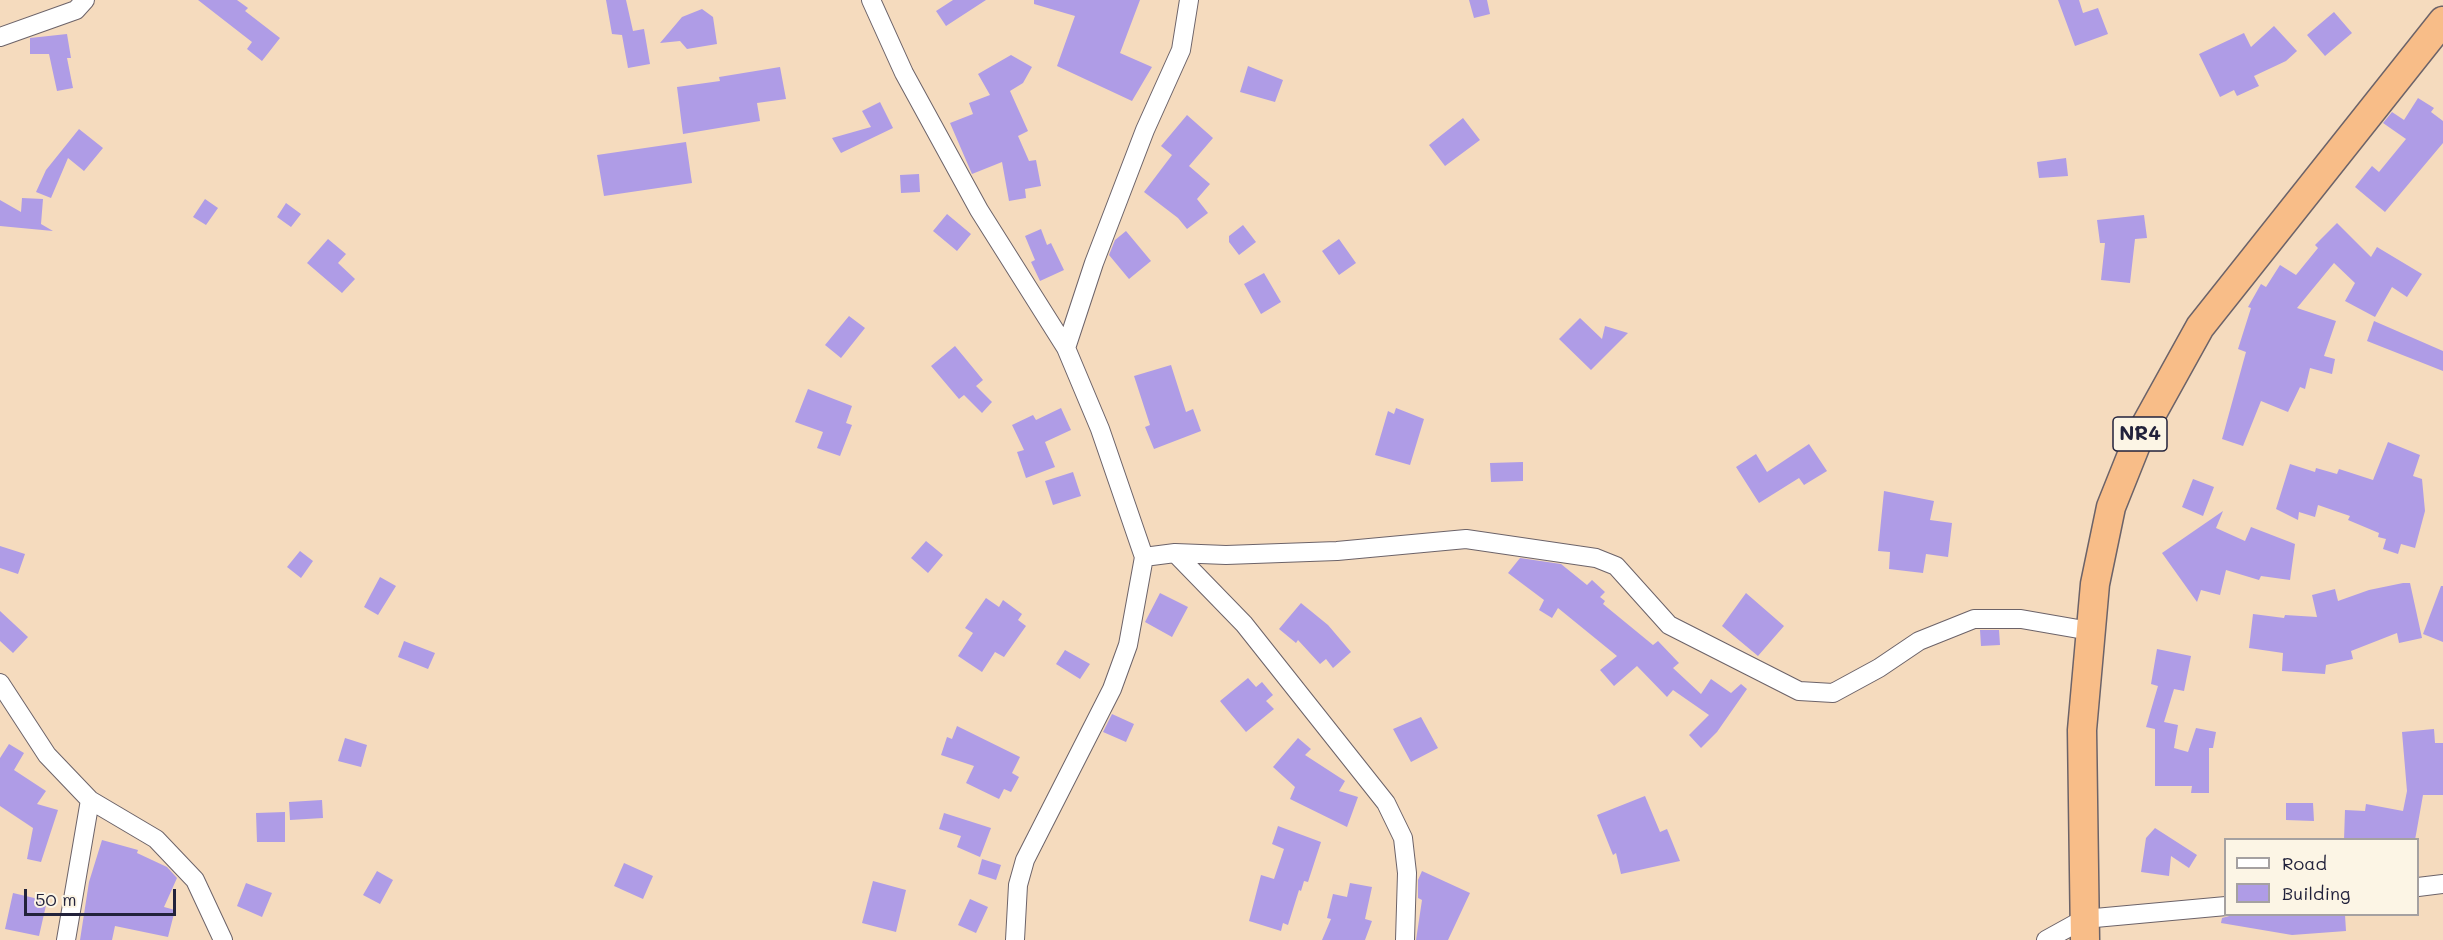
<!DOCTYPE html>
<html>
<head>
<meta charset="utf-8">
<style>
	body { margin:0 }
	#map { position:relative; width:2443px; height:940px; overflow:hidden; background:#f5dbbe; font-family:Mali,sans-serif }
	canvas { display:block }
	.legend { position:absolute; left:2224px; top:838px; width:195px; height:78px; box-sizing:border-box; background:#fcf5e5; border:2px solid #a5a1a1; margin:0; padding:8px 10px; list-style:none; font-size:18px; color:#22223b }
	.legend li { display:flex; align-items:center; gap:12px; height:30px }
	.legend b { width:30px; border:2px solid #a5a1a1 }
	.scale { position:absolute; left:24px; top:889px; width:152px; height:27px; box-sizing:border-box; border:3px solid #22223b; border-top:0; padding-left:8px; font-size:18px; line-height:21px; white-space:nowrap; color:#22223b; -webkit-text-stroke:4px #fcf5e5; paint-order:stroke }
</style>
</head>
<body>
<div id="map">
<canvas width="2443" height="940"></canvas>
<ul class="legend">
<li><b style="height:8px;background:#fff"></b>Road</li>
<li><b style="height:16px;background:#af9ce6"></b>Building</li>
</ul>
<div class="scale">50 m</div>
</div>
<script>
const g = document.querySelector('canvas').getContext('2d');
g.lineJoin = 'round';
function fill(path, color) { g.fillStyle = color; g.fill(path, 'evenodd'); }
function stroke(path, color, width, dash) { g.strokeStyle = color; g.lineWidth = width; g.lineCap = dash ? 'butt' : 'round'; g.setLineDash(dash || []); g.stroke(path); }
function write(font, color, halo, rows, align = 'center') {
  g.font = font + ' Mali,sans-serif'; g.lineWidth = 4.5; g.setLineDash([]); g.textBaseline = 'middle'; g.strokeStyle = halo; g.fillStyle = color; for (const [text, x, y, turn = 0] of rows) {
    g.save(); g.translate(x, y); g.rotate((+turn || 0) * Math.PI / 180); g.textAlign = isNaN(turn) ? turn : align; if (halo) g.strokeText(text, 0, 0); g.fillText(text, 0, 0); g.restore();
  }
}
fill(new Path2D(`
	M198,0H237L248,8L245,11L280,38L262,61L247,49L252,42Z
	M606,0H626L633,31L644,29L650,64L628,68L622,35L612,34Z
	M953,0H986L946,26L936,11Z
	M1034,0H1140L1120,53L1152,67L1132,101L1057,66L1075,16L1034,4Z
	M1469,0H1487L1490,14L1474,18Z
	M2058,0H2079L2083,13L2098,8L2108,34L2075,46Z
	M702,9L713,17L717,44L687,49L680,41L660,43L682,17Z
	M2334,12L2352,33L2325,56L2307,35Z
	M2274,26L2297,51L2286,61L2254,76L2259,86L2237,96L2234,90L2220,97L2199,54L2244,33L2251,47Z
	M67,34L71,58H67L73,88L57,91L49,54H30V38Z
	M1011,55L1032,67L1023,83L1010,91L1028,131L1018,136L1029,161L1036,160L1041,186L1025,189L1026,198L1009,201L1002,162L972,174L950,123L973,114L969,103L990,95L978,74Z
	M1248,66L1283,80L1275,102L1240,92Z
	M780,67L786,99L757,103L760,121L683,134L677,87L720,81L719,77Z
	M2418,98L2434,108L2431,112L2443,121V143L2385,212L2355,187L2372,166L2379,172L2406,139L2383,123L2392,112L2404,120Z
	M880,102L893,128L841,153L832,138L871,127L862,111Z
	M1187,115L1213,138L1189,166L1210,184L1197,199L1208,213L1187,229L1178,218L1144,192L1172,155L1161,146Z
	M1463,118L1480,140L1445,166L1429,145Z
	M79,129L103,148L84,171L68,158L51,198L36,192L46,170Z
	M686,142L692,183L604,196L597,155Z
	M2066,158L2068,176L2039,178L2037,162Z
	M919,174L920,192L901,193L900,175Z
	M22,198L43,199L41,224L53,231L0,226V200L21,212Z
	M205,199L218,208L206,225L193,217Z
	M286,203L301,214L291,227L277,217Z
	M947,214L971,234L957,251L933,231Z
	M2144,215L2147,238L2135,239L2130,283L2101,280L2105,243H2100L2097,220Z
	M2337,223L2371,257L2377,247L2422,274L2407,297L2392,287L2375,317L2345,301L2355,283L2334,263L2297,308L2336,321L2324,356L2335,359L2332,374L2310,368L2305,389L2300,387L2288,412L2261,401L2243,446L2222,439L2246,352L2238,349L2251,308L2248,307L2261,284L2266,287L2280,265L2296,275L2318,248L2315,245Z
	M1243,225L1256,242L1239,255L1229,242V236Z
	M1041,229L1047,245L1051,243L1064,270L1040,281L1031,262L1035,260L1025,236Z
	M1126,231L1151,261L1129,279L1109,255L1115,240Z
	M328,239L346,254L338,263L355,279L342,293L307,263Z
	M1339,239L1356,263L1339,275L1322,251Z
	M1264,273L1281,302L1261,314L1244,284Z
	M849,316L865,328L841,358L825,345Z
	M1580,318L1602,339L1605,326L1628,333L1591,370L1559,339Z
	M2374,321L2443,351V371L2367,341Z
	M955,346L983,380L976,386L992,402L982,413L964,395L959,399L931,366Z
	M1171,365L1186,412L1193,409L1201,431L1154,449L1145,427L1150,425L1134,376Z
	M808,389L852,406L846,423L852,425L840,456L817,448L823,432L795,422Z
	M1061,408L1071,430L1045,442L1055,467L1026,478L1017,452L1024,450L1012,425L1033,415L1036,420Z
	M1396,408L1424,419L1410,465L1375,455L1388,411L1394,414Z
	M2388,442L2420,455L2413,476L2422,479L2425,511L2415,548L2401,544L2398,554L2383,549L2386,539L2378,537L2379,533L2348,520L2350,516L2318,505L2315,517L2299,512L2298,520L2276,509L2290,464L2315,472L2316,468L2337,474L2339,469L2373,480Z
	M1809,444L1827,471L1804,485L1799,478L1759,503L1736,467L1756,454L1767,472Z
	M1523,462V481L1491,482L1490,463Z
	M1073,472L1081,496L1053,505L1045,481Z
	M2193,479L2214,487L2203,516L2182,507Z
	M1884,491L1934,501L1930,520L1952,523L1948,557L1926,554L1923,573L1889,569L1890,552L1878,551Z
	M2223,511L2216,528L2245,541L2251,527L2295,544L2290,580L2261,576L2259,580L2226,570L2220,595L2201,590L2197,602L2162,553Z
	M926,541L943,555L928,573L911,558Z
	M0,546L25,554L18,574L0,568Z
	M300,551L313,561L301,578L287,567Z
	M1520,558L1561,564L1587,585L1592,580L1605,592L1600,597L1605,601L1603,604L1653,645L1658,641L1679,663L1673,668L1701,694L1711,679L1731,693L1741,684L1747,689L1717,732L1701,748L1689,735L1709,715L1673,690L1667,697L1637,666L1614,686L1600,670L1617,656L1558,608L1552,618L1539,610L1544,600L1508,573Z
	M380,577L396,586L378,615L364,607Z
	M2403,583H2410L2422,638L2399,643L2397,633L2351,651L2353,659L2326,665L2325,674L2282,671L2283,653L2249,648L2253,614L2284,618L2285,615L2317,617L2312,595L2335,589L2338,601L2369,590Z
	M2441,586H2443V642L2423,634Z
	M1160,593L1188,607L1172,637L1145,622Z
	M1746,593L1784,626L1758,656L1722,626Z
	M986,598L999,607L1003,600L1022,614L1018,620L1026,626L1004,657L995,652L982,672L958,656L973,633L965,628Z
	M1301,603L1328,625L1351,652L1333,668L1326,659L1320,664L1298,640L1296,643L1279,629Z
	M0,611L28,637L13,653L0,641Z
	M1980,630H1999L2000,645L1981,646Z
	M404,641L435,653L428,669L398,657Z
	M2157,649L2191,656L2184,691L2174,689L2164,722L2178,725L2174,748L2188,752L2196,728L2216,732L2213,748H2209V793H2191L2192,786H2155V729L2146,727L2158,686L2151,684Z
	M1065,650L1090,664L1080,679L1056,664Z
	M1248,678L1256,687L1262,682L1273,695L1266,701L1274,709L1246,732L1220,701Z
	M1112,714L1134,724L1126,742L1103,732Z
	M1421,717L1438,748L1411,762L1393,729Z
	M957,726L1020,757L1012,773L1019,777L1011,792L1004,789L999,799L966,783L974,766L941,755L947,737L952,739Z
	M2434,729L2435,743H2443V795H2423L2415,840H2344L2345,810L2365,811L2366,804L2403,811L2407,791L2402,732Z
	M345,738L367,745L361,767L338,761Z
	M1298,738L1311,749L1305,755L1345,781L1339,791L1358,797L1347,827L1290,799L1295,787L1273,767Z
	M9,744L24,753L14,770L46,791L37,804L58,810L41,862L27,859L33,828L0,806V758Z
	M1645,796L1660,832L1667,829L1680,861L1621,874L1616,853L1613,855L1597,815Z
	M322,800L323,818L290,820L289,802Z
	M2286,803H2313L2314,821L2286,820Z
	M285,812V842H257L256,813Z
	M944,813L991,828L980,857L957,847L961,836L939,829Z
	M1278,826L1321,842L1308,882L1304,881L1301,891L1299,890L1288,925L1283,923L1281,931L1249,921L1261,875L1274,879L1284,849L1272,844Z
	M2155,828L2197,855L2189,868L2171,856L2169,876L2141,872L2146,838Z
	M102,840L138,850L137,853L167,867L177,878L164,907L175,910L168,937L115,926L112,940H80L89,882Z
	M982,859L1001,865L996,880L978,874Z
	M624,863L653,876L643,899L614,886Z
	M377,871L393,880L380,904L363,895Z
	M1422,871L1470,893L1448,940H1416L1422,900L1418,898V880Z
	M873,881L906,890L896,932L862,923Z
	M246,883L272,893L262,917L237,906Z
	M1350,883L1372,887L1365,919L1372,921L1365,940H1322L1331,919L1327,918L1333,894L1347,897Z
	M13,893L47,901L39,936L5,929Z
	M970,899L988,907L976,933L958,925Z
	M2233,915H2345L2346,931L2292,935L2221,923L2222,918Z`), '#af9ce6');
const minor = new Path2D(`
	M871,0L904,73L979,210L1066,348L1100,429L1144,557L1128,645L1112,689L1025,860L1018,885L1015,940
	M0,37L76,10L85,0
	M1066,348L1094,263L1145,130L1181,50L1189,0
	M1175,553L1244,624L1386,803L1403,838L1407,873L1405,940
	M1144,557L1175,553L1226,555L1337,551L1466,539L1596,558L1616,566L1669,625L1799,691L1833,693L1879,668L1919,641L1974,619H2021L2090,631
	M0,683L47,755L90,800L156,839L195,880L223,940
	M2418,887L2443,884
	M66,940L90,800
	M2046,940L2084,919L2226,906`);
const trunk = new Path2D(`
	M2085,940L2082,730L2095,584L2111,507L2139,437L2200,327L2443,21`);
stroke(minor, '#6c6369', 20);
stroke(trunk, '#6c6369', 31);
stroke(minor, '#fff', 18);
stroke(trunk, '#f8bd88', 28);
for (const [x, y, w] of [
	[2140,434,54]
]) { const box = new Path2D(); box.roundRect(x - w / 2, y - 17, w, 34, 4.5); g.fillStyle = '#fcf5e5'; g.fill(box); stroke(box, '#22223b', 1.5); }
write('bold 20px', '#22223b', null, [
	["NR4",2140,434]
]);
</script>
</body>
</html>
